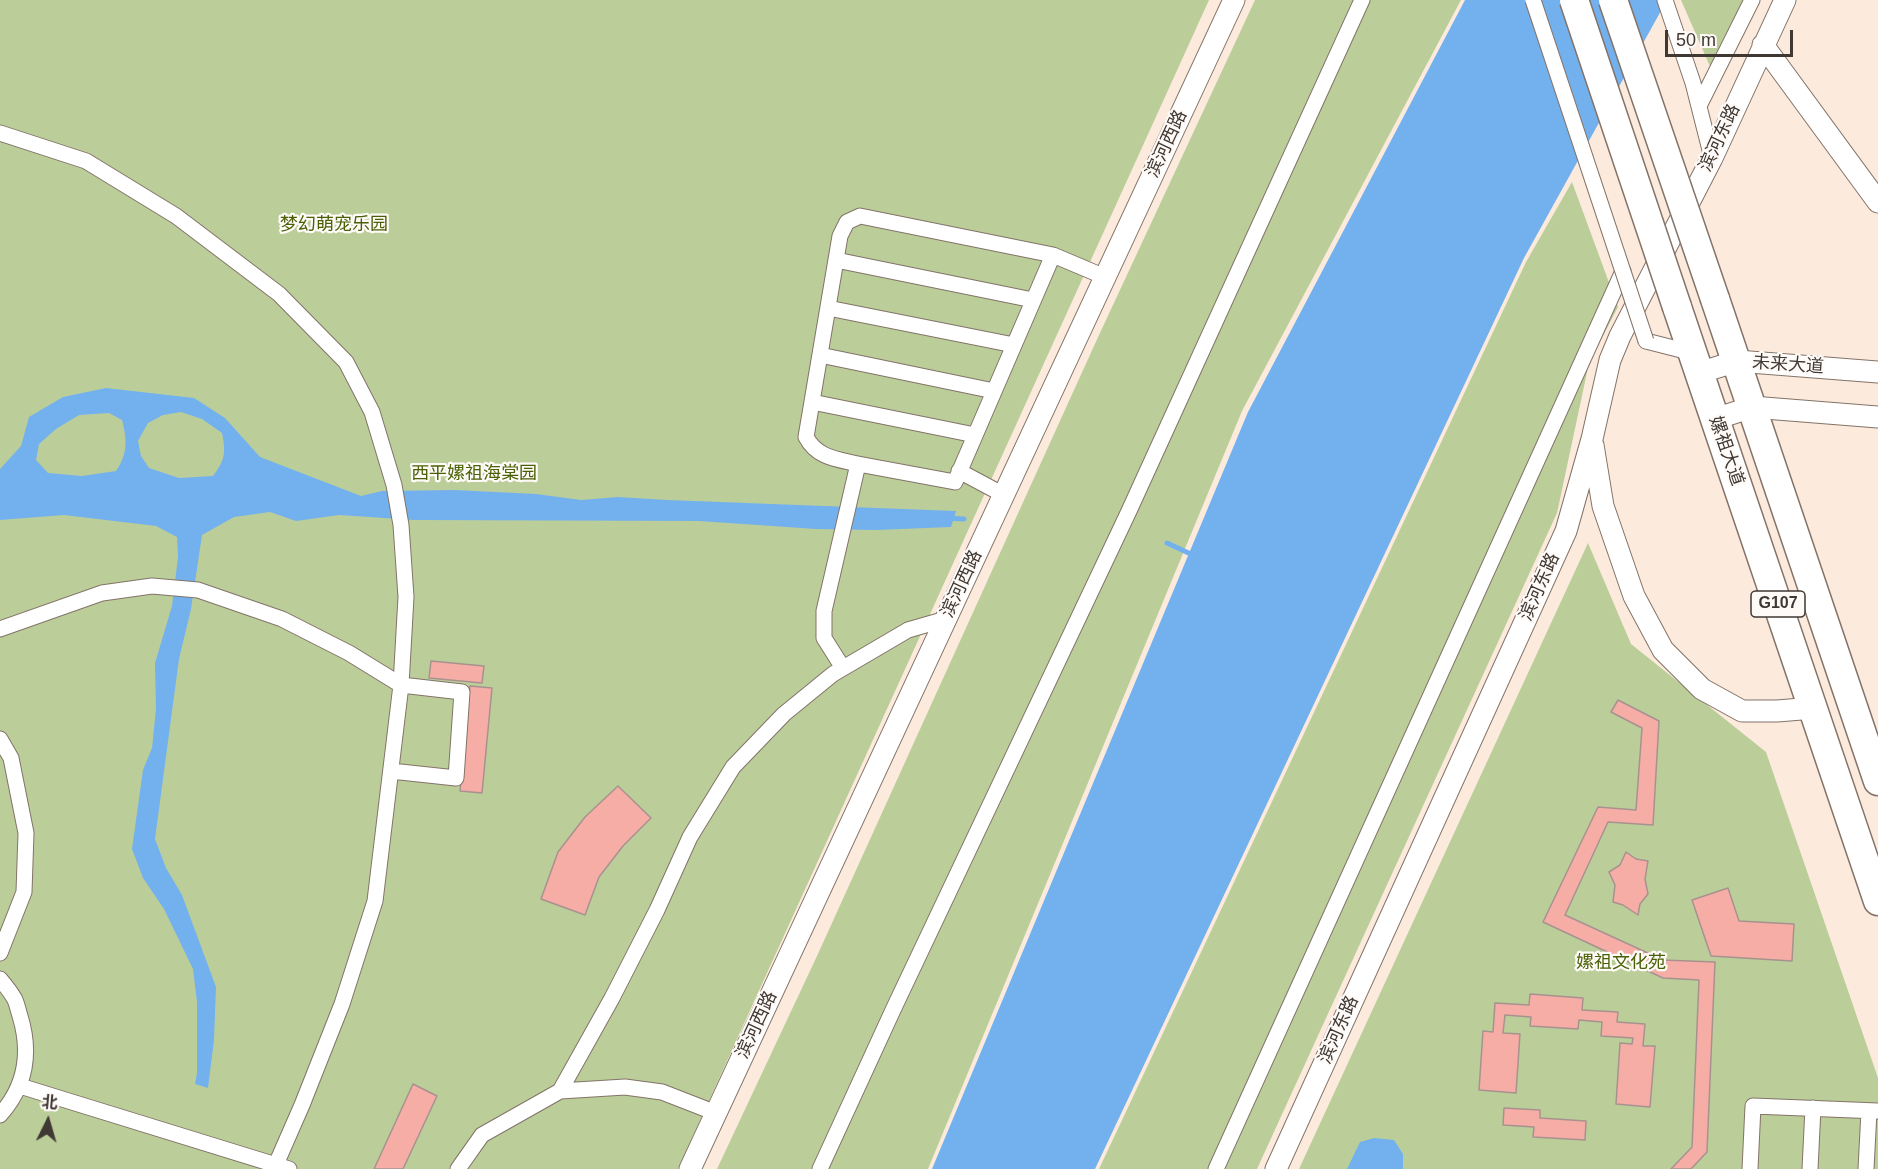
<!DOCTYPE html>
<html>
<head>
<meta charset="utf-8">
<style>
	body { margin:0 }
	#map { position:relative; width:1878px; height:1169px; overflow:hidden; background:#fceadd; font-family:Helvetica,"Noto Sans SC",sans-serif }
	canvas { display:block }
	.north { position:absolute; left:18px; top:1091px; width:60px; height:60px; -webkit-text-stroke:4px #fefaf8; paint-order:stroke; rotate:5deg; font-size:16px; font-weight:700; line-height:24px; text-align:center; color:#3f3833 }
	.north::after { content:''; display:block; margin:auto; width:21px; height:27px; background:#3f3833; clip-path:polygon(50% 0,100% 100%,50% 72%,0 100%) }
	.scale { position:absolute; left:1665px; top:30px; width:128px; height:27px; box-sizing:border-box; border:3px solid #3f3833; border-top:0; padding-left:8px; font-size:18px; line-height:21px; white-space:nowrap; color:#3f3833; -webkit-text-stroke:4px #fefaf8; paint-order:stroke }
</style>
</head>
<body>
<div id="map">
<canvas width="1878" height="1169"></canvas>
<div class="north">北</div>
<div class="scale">50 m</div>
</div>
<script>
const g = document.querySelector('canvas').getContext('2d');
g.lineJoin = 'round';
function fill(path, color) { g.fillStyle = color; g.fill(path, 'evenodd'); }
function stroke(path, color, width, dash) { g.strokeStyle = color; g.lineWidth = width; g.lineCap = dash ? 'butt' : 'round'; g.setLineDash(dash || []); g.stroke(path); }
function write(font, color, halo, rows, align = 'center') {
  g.font = font + ' Helvetica,"Noto Sans SC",sans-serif'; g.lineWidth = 4.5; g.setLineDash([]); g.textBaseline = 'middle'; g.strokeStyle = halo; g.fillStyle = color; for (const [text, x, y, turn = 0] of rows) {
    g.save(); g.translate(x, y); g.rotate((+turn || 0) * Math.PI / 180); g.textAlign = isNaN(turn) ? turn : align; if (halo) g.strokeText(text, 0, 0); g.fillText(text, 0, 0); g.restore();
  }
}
fill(new Path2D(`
	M0,0H1209L678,1169H0Z
	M1255,0H1461L1242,411L928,1169H717L817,956L1099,335Z
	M1681,0H1746L1712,71Z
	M1572,182L1618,307L1589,363L1557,513L1257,1169H1099L1526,262Z
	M1588,543L1631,644L1766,752L1878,1078V1169H1299Z`), '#bbce9a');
fill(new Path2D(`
	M1465,0H1667L1524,258L1095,1169H932L1248,412Z
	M106,388L194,398L225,418L260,457L361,496L382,491L454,490L536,494L581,500L618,497L667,500L956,511L951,527L876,530L816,529L699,521L414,520L339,515L296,521L270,512L234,517L202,535L191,609L179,659L155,839L166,868L182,895L216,987L214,1040L208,1088L195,1084L197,1073V1002L193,969L164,909L143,878L132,849L143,770L152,748L156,709L155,663L172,606L178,557L177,537L156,526L64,515L0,520V469L21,446L29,417L63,397ZM181,412L202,419L222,433C226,453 225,460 213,476L179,478L149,468L141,456L138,441L148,423L163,415ZM109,413L122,420C127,439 128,454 116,471L82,476L48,473L36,460L39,444L56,429L79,415Z
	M1374,1138L1394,1140L1403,1154V1169H1347L1360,1142Z`), '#73b1ee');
stroke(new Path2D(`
	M946,518L964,519
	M1167,543L1195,556`), '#73b1ee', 5);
const building = new Path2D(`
	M431,661L484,666L482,683L429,678Z
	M470,686L492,688L482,793L460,791Z
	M1618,700L1659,721L1653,825L1608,822L1565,915L1663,960L1715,962L1707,1152L1691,1169H1671L1692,1147L1699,980L1663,978L1543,922L1598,807L1636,810L1642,728L1611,712Z
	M618,786L651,818L623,846L599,877L585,915L541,899L558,852L585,817Z
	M1626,852L1636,859L1648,861L1645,879L1648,894L1640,904L1638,915L1623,905L1613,902L1615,885L1609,872L1620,865Z
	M1728,888L1739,921L1794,924L1792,961L1711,956L1692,900Z
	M1530,994L1583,998L1582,1010L1618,1012L1617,1022L1645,1024L1643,1046H1655L1650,1107L1616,1104L1620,1043L1632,1044L1633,1038L1601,1036L1602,1022L1579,1020L1578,1029L1530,1026L1531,1017L1505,1015L1503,1033L1520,1034L1516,1093L1479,1090L1483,1031L1493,1032L1495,1003L1529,1005Z
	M413,1084L437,1096L403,1169H374Z
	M1504,1108L1540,1110V1118L1586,1121L1585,1140L1533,1137L1534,1127L1503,1125Z`);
fill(building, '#f6ada5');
stroke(building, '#a8928f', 1.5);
const street = new Path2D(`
	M1665,0L1693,83L1712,158
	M1699,106L1752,0
	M0,133L86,161L176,216L279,294L346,362L372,412L394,485L401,525L406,597L401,685L375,901L342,1004L302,1105L274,1169
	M1053,255L1105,277
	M836,260L1033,300
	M828,308L1014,345
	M1646,341L1693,353
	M820,355L994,391
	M812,402L975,435
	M959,471L1004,495
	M0,629L102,593L152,586L198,590L282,619L349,653L401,685L462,692L456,778L391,771
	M843,668L824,638V611L858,464L955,482L1053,255L860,216L847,222L840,236L806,437C817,458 837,459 858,464
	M0,739L11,758L26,833L24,892L0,953
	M0,979C5,985 10,991 14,998C17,1003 18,1010 20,1016C31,1052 26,1086 0,1115
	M20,1086L289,1169
	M560,1091L612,998L657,910L690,837L733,767L784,714L833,674L908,630L946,619
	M458,1169L482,1135L560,1091L625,1087L662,1092L716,1113
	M820,1169L893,1010L1129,511L1362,0
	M1216,1169L1623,271
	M1750,1169L1753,1106L1878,1111
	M1810,1169L1813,1108
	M1866,1169L1869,1111`);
const secondary = new Path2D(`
	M1763,45L1878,202
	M1699,373L1737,361L1878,372
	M1715,419L1752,407L1878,417
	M1593,445L1603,506L1634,596L1663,650L1702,689L1742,711H1777L1814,708
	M690,1169L1234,0
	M1276,1169L1566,531L1592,439L1610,360L1620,336L1712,158L1785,0`);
const highway = new Path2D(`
	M1715,299L1878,781
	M1677,307L1878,901`);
stroke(street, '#837368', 17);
stroke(secondary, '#837368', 23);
stroke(highway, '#837368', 31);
stroke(street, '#fff', 15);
stroke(secondary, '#fff', 21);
stroke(highway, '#fff', 28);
const streetBridge = new Path2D(`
	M1533,0L1646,341`);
const highwayBridge = new Path2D(`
	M1574,0L1677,307
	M1613,0L1715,299`);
stroke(streetBridge, '#837368', 17, []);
stroke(highwayBridge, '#837368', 31, []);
stroke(streetBridge, '#fff', 15);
stroke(highwayBridge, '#fff', 28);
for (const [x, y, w] of [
	[1778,604,54]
]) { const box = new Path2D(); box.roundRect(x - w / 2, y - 13, w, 26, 4.5); g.fillStyle = '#fefaf8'; g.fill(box); stroke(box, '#3f3833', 1.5); }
write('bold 16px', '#3f3833', null, [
	["G107",1778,604]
]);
write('18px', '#3f3833', '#fefaf8', [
	["滨河东路",1720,138,-65],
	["滨河西路",1167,144,-65],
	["未来大道",1788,365,4],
	["嫘祖大道",1726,451,71],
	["滨河西路",962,584,-65],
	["滨河东路",1540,587,-66],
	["滨河西路",757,1025,-65],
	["滨河东路",1339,1030,-66]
]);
write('18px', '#4a6005', '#fefaf8', [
	["梦幻萌宠乐园",334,225],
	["西平嫘祖海棠园",474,474],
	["嫘祖文化苑",1621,963]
]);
</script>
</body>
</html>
